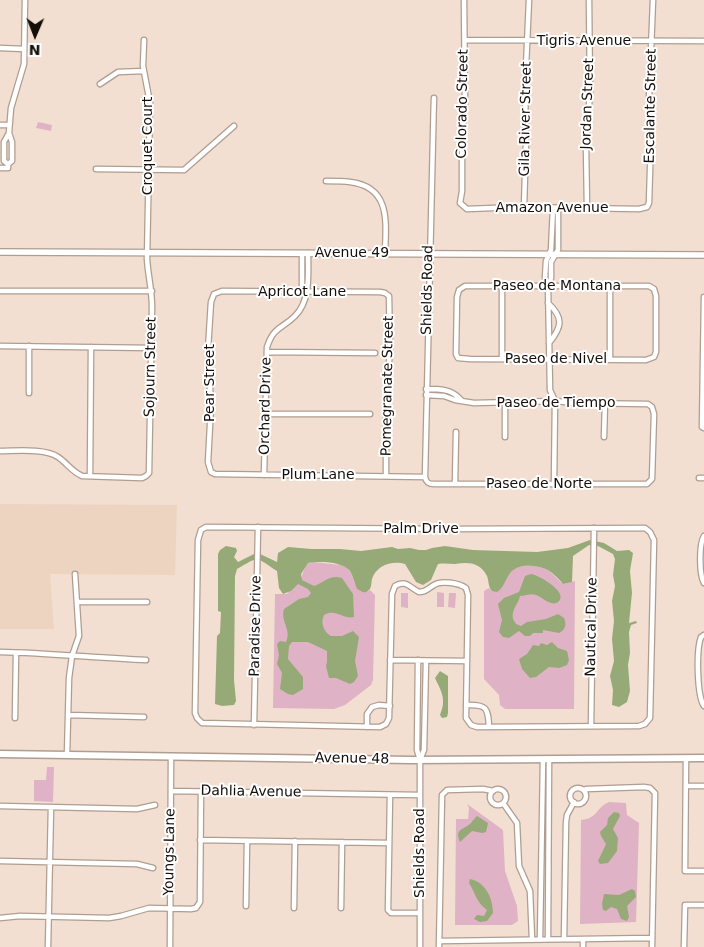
<!DOCTYPE html>
<html>
<head>
<meta charset="utf-8">
<style>
	body { margin:0 }
	#map { position:relative; width:704px; height:947px; overflow:hidden; background:#f2dfd1; font-family:"DejaVu Sans",sans-serif }
	canvas { display:block }
	.north { position:absolute; left:10px; top:10px; width:50px; height:50px; -webkit-text-stroke:4px #fff; paint-order:stroke; rotate:181deg; font-size:14px; font-weight:700; line-height:20px; text-align:center; color:#140e09 }
	.north::after { content:''; display:block; margin:auto; width:18px; height:22px; background:#140e09; clip-path:polygon(50% 0,100% 100%,50% 72%,0 100%) }
</style>
</head>
<body>
<div id="map">
<canvas width="704" height="947"></canvas>
<div class="north">N</div>
</div>
<script>
const g = document.querySelector('canvas').getContext('2d');
g.lineJoin = 'round';
function fill(path, color) { g.fillStyle = color; g.fill(path, 'evenodd'); }
function stroke(path, color, width, dash) { g.strokeStyle = color; g.lineWidth = width; g.lineCap = dash ? 'butt' : 'round'; g.setLineDash(dash || []); g.stroke(path); }
function write(font, color, halo, rows, align = 'center') {
  g.font = font + ' "DejaVu Sans",sans-serif'; g.lineWidth = 4; g.setLineDash([]); g.textBaseline = 'middle'; g.strokeStyle = halo; g.fillStyle = color; for (const [text, x, y, turn = 0] of rows) {
    g.save(); g.translate(x, y); g.rotate((+turn || 0) * Math.PI / 180); g.textAlign = isNaN(turn) ? turn : align; if (halo) g.strokeText(text, 0, 0); g.fillText(text, 0, 0); g.restore();
  }
}
fill(new Path2D(`
	M0,504L177,505L175,575L50,574L54,629H0Z`), '#edd4c1');
fill(new Path2D(`
	M38,122L52,125L51,131L36,128Z
	M313,562L341,565L347,568L351,573L355,583L367,592L370,590L375,595L373,680L371,685L345,705L334,709L273,708L275,594H287L301,578L306,564Z
	M535,566L547,569L563,584L575,581L574,709H505L500,705L499,695L484,679V591L489,588L492,591C506,592 504,576 514,569C521,565 528,566 535,566Z
	M437,592L444,593V607H437Z
	M401,593H408V608L401,607Z
	M449,593H456L455,608L448,607Z
	M47,767H54L53,802L34,801V780H46Z
	M609,802L626,803L627,815L639,823L636,922L580,924L581,820C599,818 594,809 609,802Z
	M467,804L503,830L505,871L517,906L518,921L512,925H455L456,819H468L469,808Z`), '#dfb3c5');
fill(new Path2D(`
	M590,540L604,543L617,551L629,550L633,553L630,571L632,593L629,623L636,621L637,623L631,625L629,632L630,653L628,665L630,691L627,702L619,707L612,705L613,690L610,676L614,661L612,639L614,621L612,601L615,586L613,575L615,559L613,554L598,546L589,545L573,556L572,582L563,584C559,579 554,574 548,570C538,565 519,563 511,572C505,579 505,587 497,592L492,591C488,587 489,581 487,576C480,562 468,562 455,564C449,564 444,563 438,564L431,580L423,585L416,582L405,564C393,560 376,565 372,579C371,583 372,588 368,591C365,594 361,591 357,589C355,584 353,576 350,571C342,561 319,561 308,563L301,574L302,580L314,586C325,582 330,574 342,578L353,594L354,617C343,620 336,608 324,615C320,623 324,632 331,636H342L353,631L359,637L355,661L358,676L354,682L350,684L336,678H329L326,666L327,662V651L308,642H292L289,646L288,659L303,677V689L293,695L288,694L280,689L282,673L277,664L279,655L277,644L280,641L286,642C292,630 280,621 284,609L299,599L308,597L311,593L308,589L298,584L291,591L283,594L279,588L277,571C255,557 261,555 237,569L235,576L234,680L236,701L234,705L222,706L215,704L217,636L220,633L221,612L218,611V554L220,550L226,546L236,548L237,551L234,557L238,562L254,554H260L277,562L278,553L288,547L311,549H340L361,551L392,547L398,549L410,548L419,550H426L432,548L445,546L473,550L537,552L568,548Z
	M531,574C539,575 570,593 558,602C551,607 542,597 536,595C531,593 526,596 520,596C519,603 511,609 513,619L516,624L521,626L527,622L546,619L558,614L564,618C567,625 565,630 559,633L543,630V633H533L530,636H525L519,631L509,638L503,637L499,632L502,620L498,604L504,598L519,592L525,576Z
	M552,642L558,648L567,651L569,660L567,665L559,668L549,667L536,677L530,678L522,669L519,659L527,654L533,645L539,646L541,643L547,645Z
	M440,671L448,676V713L447,717L442,718L440,715C447,699 441,691 435,678Z
	M614,812L619,813L620,816L613,829L618,838L617,851L608,863L600,864L598,861L606,844L601,836L600,832L607,825L608,818Z
	M477,816L488,823L486,832L482,833L472,831L460,842C454,828 464,830 471,823C473,820 475,818 477,816Z
	M470,879C486,882 493,899 493,913L487,921L480,922L474,919L477,915L484,916L487,910C476,902 476,894 469,883Z
	M632,889L635,891L636,897L627,906L629,917L627,921L621,919L617,909L611,907L606,911L603,910L602,904L604,894L619,895Z`), '#96aa78');
const minor = new Path2D(`
	M464,0L465,103L462,138V191L460,203L467,209L519,207L639,209L647,207L649,203L651,138L649,99L653,0
	M465,40L704,41
	M0,48L24,49
	M100,84L118,72L144,71
	M0,125H9
	M8,164L12,161V142L9,133
	M0,168H8V164L4,161V142L9,133L11,108L24,64L25,0
	M96,169L184,170L234,126
	M326,181C334,181 343,181 350,182C391,187 386,222 385,253
	M524,207L526,142L525,89L529,0
	M553,208L551,250L546,261L545,278L548,286L550,390L555,401L554,484
	M587,208L586,146L590,92L589,0
	M302,253V287L306,293
	M549,285L551,278V262L558,250V208
	M465,286H649L654,289L656,296V352L654,357L646,360L470,359L458,358L456,354L457,297L459,290Z
	M0,291H152
	M704,297L702,427L704,428
	M548,303C564,318 562,327 549,343
	M0,346L152,348
	M267,352L375,353
	M502,359V286
	M610,359V286
	M426,389C440,389 452,389 461,400
	M29,393V346
	M426,395L444,396L455,400L474,403L555,401L574,403L648,404L652,407L654,414L652,479L647,484H434C428,484 426,482 425,477C427,350 430,224 434,98
	M265,414H370
	M505,437V403
	M604,437L605,402
	M0,451C16,451 45,448 58,457C67,463 71,471 82,476L142,478L146,476L149,473L152,307C152,290 148,275 147,259L150,103L143,66L144,40
	M264,475L267,347C274,326 282,329 295,316C311,300 308,274 308,253
	M386,475V409L390,347L389,296L385,293L380,292L222,291L214,294L211,302L208,349L211,406L208,462L211,472L215,474L425,477
	M90,476L91,347
	M699,478H704
	M455,484L456,432
	M206,527L450,529L645,528L650,532L654,540L650,718L645,724L639,726L477,727L471,725L466,718L468,595L466,588C459,583 441,580 434,585C428,588 427,592 419,592C410,588 406,579 395,586L392,594L389,718L386,724L380,727L202,723L197,718L195,713L198,540L201,530Z
	M704,536C699,544 699,574 704,583
	M78,602H147
	M704,635L701,637C696,650 697,696 704,706
	M0,652C49,653 97,658 146,660
	M390,660L467,661
	M418,660L417,750L420,760V947
	M466,705C487,704 488,708 489,727
	M68,715L144,717
	M15,718L16,653
	M254,725L258,527
	M591,726L594,528
	M367,727V714L372,707L379,705L390,706
	M67,755L69,678L72,656L79,636L75,574
	M686,759L685,871H704
	M420,760L424,750L426,661
	M686,786H704
	M570 796a8 8 0 1 1 16 0a8 8 0 1 1-16 0Z
	M490 797a8 8 0 1 1 16 0a8 8 0 1 1-16 0Z
	M583,790L587,789L644,787L650,788L655,793L652,947
	M171,791L420,795
	M390,795L388,910L391,913H420
	M503,803L517,823L519,866L530,891L532,939
	M0,806L137,809L155,805
	M200,840L389,843
	M0,861L137,864L153,868
	M246,906L247,841
	M294,908L295,841
	M341,908L342,842
	M0,918L20,916L109,918L121,916L149,908L191,909L196,908L200,902L201,791
	M540,939L543,760
	M548,939L549,760
	M564,939L566,822L567,815L574,802
	M440,941L652,938
	M48,947L51,807
	M170,947L171,757
	M439,947L442,795L447,790L483,789L493,791
	M583,947V939
	M684,947L685,905H704`);
const tertiary = new Path2D(`
	M0,252L704,255`);
const secondary = new Path2D(`
	M0,754L412,760L704,758`);
stroke(minor, '#af9d90', 7);
stroke(tertiary, '#af9d90', 8);
stroke(secondary, '#af9d90', 9);
stroke(minor, '#fff', 4.5);
stroke(tertiary, '#fff', 5.5);
stroke(secondary, '#fff', 6);
write('14px', '#140e09', '#fff', [
	["Tigris Avenue",584,41],
	["Colorado Street",463,104,-89],
	["Jordan Street",588,104,-88],
	["Escalante Street",651,106,-89],
	["Gila River Street",526,119,-89],
	["Croquet Court",148,146,-90],
	["Amazon Avenue",552,208],
	["Avenue 49",352,253],
	["Paseo de Montana",557,286],
	["Shields Road",428,290,-89],
	["Apricot Lane",302,292],
	["Paseo de Nivel",556,359],
	["Sojourn Street",151,367,-89],
	["Pear Street",210,383,-90],
	["Pomegranate Street",388,386,-89],
	["Paseo de Tiempo",556,403],
	["Orchard Drive",266,406,-89],
	["Plum Lane",318,475],
	["Paseo de Norte",539,484],
	["Palm Drive",421,529],
	["Paradise Drive",256,626,-89],
	["Nautical Drive",592,627,-89],
	["Avenue 48",352,759,1],
	["Dahlia Avenue",251,792,1],
	["Youngs Lane",170,852,-89],
	["Shields Road",420,853,-90]
]);
</script>
</body>
</html>
